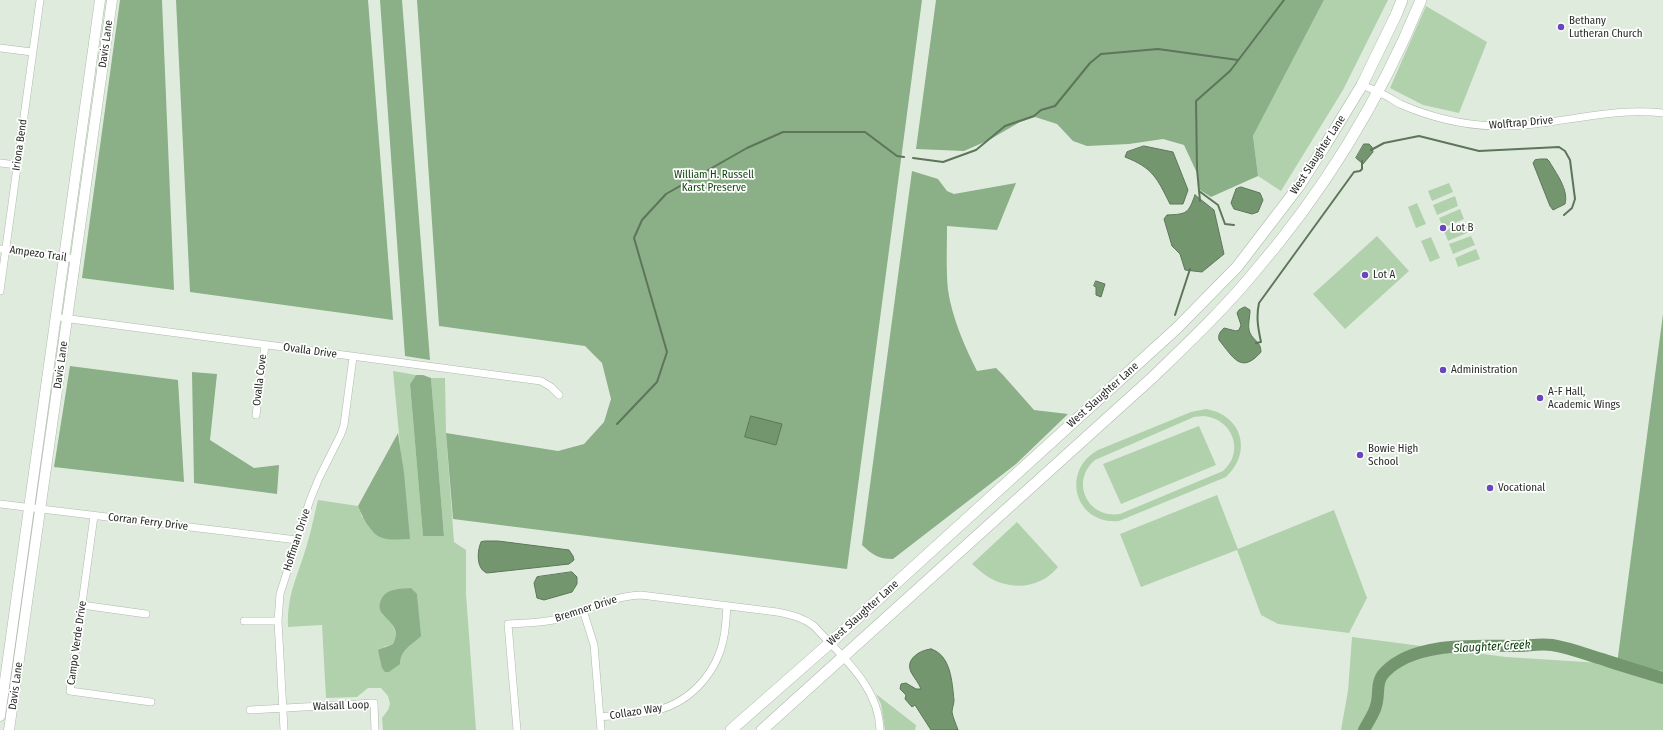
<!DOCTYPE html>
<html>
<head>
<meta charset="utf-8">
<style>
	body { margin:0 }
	canvas { display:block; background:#dfecdd }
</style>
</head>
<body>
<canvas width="1663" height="730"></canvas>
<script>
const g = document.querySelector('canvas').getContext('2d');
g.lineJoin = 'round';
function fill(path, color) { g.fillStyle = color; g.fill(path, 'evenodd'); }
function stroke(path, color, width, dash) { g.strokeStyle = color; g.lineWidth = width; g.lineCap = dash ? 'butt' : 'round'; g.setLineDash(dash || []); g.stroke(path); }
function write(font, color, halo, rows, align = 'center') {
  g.font = font + ' "Fira Sans Condensed",sans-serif'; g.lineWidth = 3.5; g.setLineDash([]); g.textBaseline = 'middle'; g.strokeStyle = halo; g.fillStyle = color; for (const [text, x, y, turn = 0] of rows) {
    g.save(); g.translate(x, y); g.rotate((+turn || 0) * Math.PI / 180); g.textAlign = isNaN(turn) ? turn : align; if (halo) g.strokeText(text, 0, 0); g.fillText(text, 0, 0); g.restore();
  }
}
fill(new Path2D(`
	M1324,0H1388L1343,90L1281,191L1258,176L1253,136Z
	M1426,6L1487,42L1459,113L1423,105L1390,88Z
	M1449,183L1453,192L1432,201L1428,191Z
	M1455,196L1458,206L1437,215L1433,205Z
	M1417,203L1426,224L1416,228L1408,207Z
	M1460,209L1464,219L1443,228L1439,218Z
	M1465,222L1469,232L1448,241L1444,231Z
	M1377,236L1409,271L1345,329L1313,294Z
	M1471,236L1475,245L1453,254L1449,244Z
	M1431,237L1440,258L1430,262L1421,241Z
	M1476,249L1480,259L1458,267L1455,258Z
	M393,371L416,375L410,384L423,535L444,536L431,378H445L446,433L454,542L466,550V594L476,730H383L382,718L388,710L390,704L388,696L381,688H368L357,697L326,698L322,625L288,627C287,594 297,578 306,548C311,532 314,516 318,500L358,506L362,517L409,539ZM417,594L420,636C414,643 405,648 400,657L383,647L393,644C397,636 396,632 392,624Z
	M1206,409C1242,415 1253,452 1226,477L1119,521C1075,525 1060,471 1098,450L1191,412ZM1204,416C1233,419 1245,452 1223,471L1120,514C1087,519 1070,481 1095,460L1194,417Z
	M1199,426L1216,465L1121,504L1103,464Z
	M1217,495L1238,549L1334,510L1367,598L1349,633L1278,624L1261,615L1237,550L1141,587L1120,534Z
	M1017,522L1058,567C1043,585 1021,590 998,582C988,578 980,571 972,564Z
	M1352,637L1506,657L1617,664L1663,671V730H1341L1348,691Z
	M876,694L916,725L915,730H885L881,704Z`), '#b1d1ad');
fill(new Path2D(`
	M120,0H162L174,290L82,278Z
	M176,0H368L393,320L190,292Z
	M380,0H402L430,360L405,356Z
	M417,0H922L847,569L453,519L446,433L558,451L584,444L604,422L611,399L602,363L585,346L439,326Z
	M936,0H1324L1253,136L1258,176L1211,197L1200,190L1197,173L1184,145L1163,139L1129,144L1087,146L1073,141L1057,124L1035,117L1020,122L989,140L964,151L916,149Z
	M912,171L938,179L947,191L954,194L1016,183L997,230L947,226C947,247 946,270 948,290C952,318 965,347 977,371L996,368L1003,375L1034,410L1068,414L1016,464L893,559C878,559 873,555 862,545Z
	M1663,314V671L1617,664Z
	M70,366L178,380L184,482L54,467Z
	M192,372L217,374L210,440L254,468L279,465L277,494L194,483Z
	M416,375H423L431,378L444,536H423L410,384Z
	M398,433L404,473L410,539C400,539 389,541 380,537C371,533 361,515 358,506Z
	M411,588L417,594L421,636C412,645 400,650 400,664L389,672H385L382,668L378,650L393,644C401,628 390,623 381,612C379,608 379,604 381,600C386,588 400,589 411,588Z`), '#8baf87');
const water = new Path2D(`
	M1364,144H1369L1372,147L1373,152L1363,164L1356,158Z
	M1144,146L1173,152L1188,190L1183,204H1170C1157,178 1153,168 1125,157L1127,152Z
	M1541,159H1547L1549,161C1556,173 1569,190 1565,204L1553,210L1550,206L1533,163L1535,160Z
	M1241,187L1260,193L1263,200L1258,212L1252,214L1234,209L1231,203L1236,189Z
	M1195,195L1214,210L1224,254L1202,272L1185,270L1180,254L1172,246L1164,219L1167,215C1187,214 1188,214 1195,195Z
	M1096,281L1105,284L1101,297L1096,295V287L1094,286Z
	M1245,307L1250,310C1250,318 1247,326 1250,333C1254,341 1261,342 1261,352C1241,375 1233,357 1219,340C1218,334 1220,332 1224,328L1236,331L1239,330L1241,325L1237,313L1239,310Z
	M751,416L782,424L776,445L745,437Z
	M485,541H498L569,550L573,556L574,560L569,564L487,573C476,569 477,551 481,542Z
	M572,572L577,577V584L572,592L544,600L537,598L534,583L537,577Z
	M931,649C951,655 952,682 954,700C954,704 952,708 952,712C953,718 956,724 958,730H931L915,705L912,707L905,699L906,695L900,689L901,684L906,683L916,689H921C919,683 914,678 911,672C905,659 920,650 931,649Z`);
fill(water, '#73966f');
stroke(water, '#5d765a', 1);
stroke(new Path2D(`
	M1371,150L1384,143L1419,136L1479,151L1559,147L1565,151L1570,160L1575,199L1572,208L1564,215
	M913,158L943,162L976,150L1005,126L1034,116L1041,110L1055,106L1090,63L1101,54L1158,49L1238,60
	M1199,191L1218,205L1225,224L1234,225
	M1200,201L1197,169L1196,101L1230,71L1284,0
	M1175,315L1190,269
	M1256,343L1261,342C1258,328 1256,317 1259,303L1354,172L1360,171L1362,169V161
	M617,424L657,382L667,352L634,238L642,220L666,194L747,148L783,132H865L897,156L904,157`), '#5d765a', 2);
stroke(new Path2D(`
	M1364,730C1368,722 1374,714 1376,706C1380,694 1375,682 1385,672C1415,641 1476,646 1516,646C1528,646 1540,643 1552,645C1570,648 1585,654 1602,659C1622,666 1643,672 1663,678`), '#73966f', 12);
const street = new Path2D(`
	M0,48L32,52
	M1362,85C1369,88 1377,91 1384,95C1390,97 1394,101 1400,104C1430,117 1461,125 1494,126C1551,128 1606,106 1663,113
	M0,163L17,165
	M0,249L76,259
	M0,291L40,0
	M63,318L541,381L551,387L559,395
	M256,415L265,345
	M0,504L297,540
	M94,516L70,691L151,702
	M82,605L146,614
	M583,610L594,645L601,730
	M244,621H278
	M250,710L374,703L375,730
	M600,717C619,715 639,715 658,710C692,701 718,671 724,636C726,626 726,616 727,606
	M284,730L278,621L280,594L310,500L319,478L341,434L344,425L353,357
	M517,730L508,624C525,623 542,623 558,619C586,611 611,596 641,595L777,612C791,615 802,617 814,626C841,656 879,686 880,730`);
const secondary = new Path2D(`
	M0,716L100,0
	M9,730L112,0`);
const primary = new Path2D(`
	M731,730L830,643L1176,329L1237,267L1299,186L1326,144L1362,85L1396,15L1402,0
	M762,730L1153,377C1187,344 1222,311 1252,275C1323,193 1380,100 1421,0`);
stroke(street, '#aebaac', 8);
stroke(secondary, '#aebaac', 11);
stroke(primary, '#aebaac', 12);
stroke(street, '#fff', 7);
stroke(secondary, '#fff', 10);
stroke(primary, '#fff', 11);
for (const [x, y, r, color] of [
	[1561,27,4,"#6a46be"],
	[1443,228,4,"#6a46be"],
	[1365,275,4,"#6a46be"],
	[1443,370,4,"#6a46be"],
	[1540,398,4,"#6a46be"],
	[1360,455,4,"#6a46be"],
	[1490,488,4,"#6a46be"]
]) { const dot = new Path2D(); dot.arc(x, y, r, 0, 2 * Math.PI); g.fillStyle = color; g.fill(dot); stroke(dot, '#fff', 1.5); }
write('11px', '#292d28', '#fff', [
	["Bethany",1569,21],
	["Lutheran Church",1569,34],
	["Lot B",1451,228],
	["Lot A",1373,275],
	["Administration",1451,370],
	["A-F Hall,",1548,392],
	["Academic Wings",1548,405],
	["Bowie High",1368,449],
	["School",1368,462],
	["Vocational",1498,488]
], 'left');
write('11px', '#292d28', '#fff', [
	["Davis Lane",106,44,-82],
	["Wolftrap Drive",1521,123,-5],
	["Iriona Bend",20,145,-82],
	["West Slaughter Lane",1318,155,-57],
	["Ampezo Trail",38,254,8],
	["Ovalla Drive",310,351,8],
	["Davis Lane",61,365,-82],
	["Ovalla Cove",260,380,-83],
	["West Slaughter Lane",1103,395,-42],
	["Corran Ferry Drive",148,522,7],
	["Hoffman Drive",297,540,-72],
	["Bremner Drive",586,609,-18],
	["West Slaughter Lane",863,613,-42],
	["Campo Verde Drive",77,643,-82],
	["Davis Lane",16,686,-82],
	["Walsall Loop",341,706,-2],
	["Collazo Way",636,712,-9]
]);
write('11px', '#12460f', '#fff', [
	["William H. Russell",714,175],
	["Karst Preserve",714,188]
]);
write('italic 12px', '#073d05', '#fff', [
	["Slaughter Creek",1492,647,-3]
]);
</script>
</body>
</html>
